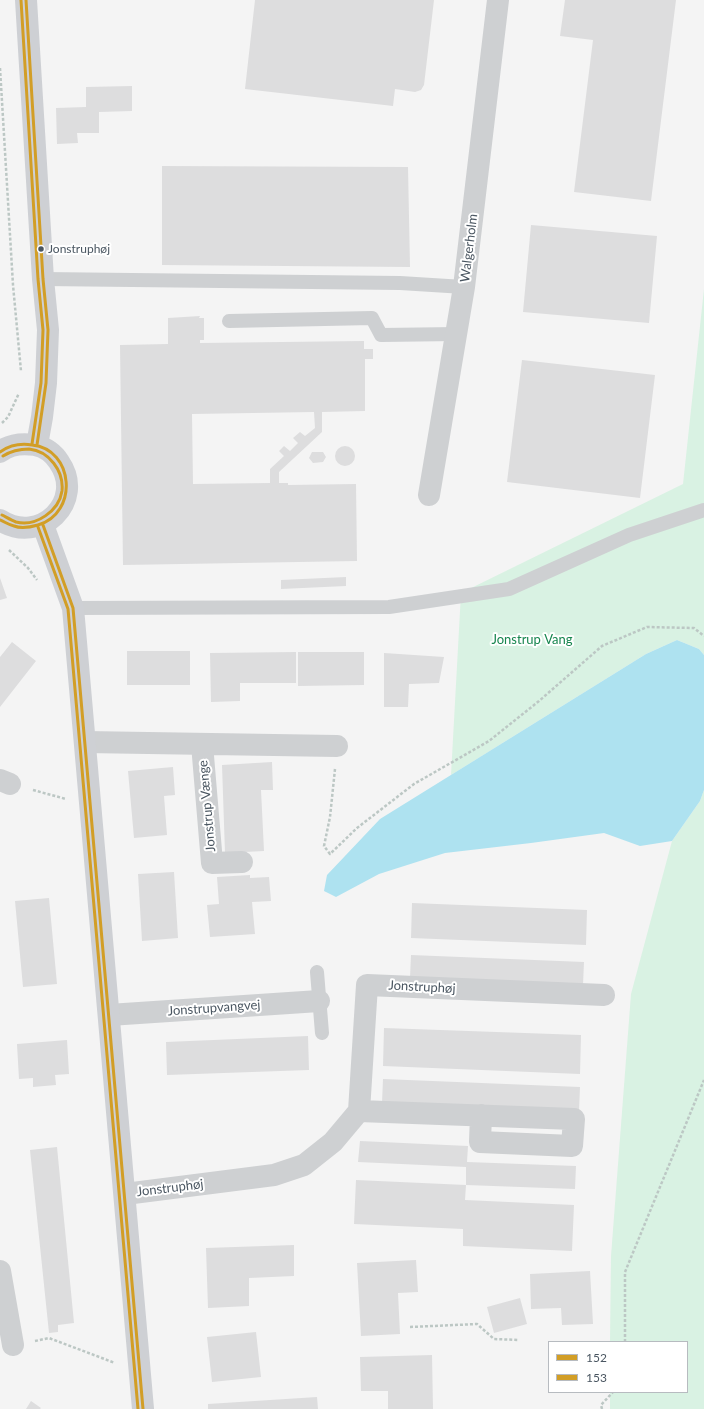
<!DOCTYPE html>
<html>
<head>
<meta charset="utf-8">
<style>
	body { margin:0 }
	#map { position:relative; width:704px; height:1409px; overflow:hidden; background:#f4f4f4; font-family:Lato,sans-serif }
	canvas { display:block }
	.legend { position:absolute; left:548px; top:1341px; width:140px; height:52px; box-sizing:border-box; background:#fff; border:1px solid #b7bbc0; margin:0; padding:5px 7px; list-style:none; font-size:12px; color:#4a5661 }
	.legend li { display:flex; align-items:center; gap:8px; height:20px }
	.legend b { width:20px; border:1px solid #b7bbc0 }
</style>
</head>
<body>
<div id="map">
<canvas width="704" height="1409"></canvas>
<ul class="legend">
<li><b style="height:5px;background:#d29e26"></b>152</li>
<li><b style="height:5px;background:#d29e26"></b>153</li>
</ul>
</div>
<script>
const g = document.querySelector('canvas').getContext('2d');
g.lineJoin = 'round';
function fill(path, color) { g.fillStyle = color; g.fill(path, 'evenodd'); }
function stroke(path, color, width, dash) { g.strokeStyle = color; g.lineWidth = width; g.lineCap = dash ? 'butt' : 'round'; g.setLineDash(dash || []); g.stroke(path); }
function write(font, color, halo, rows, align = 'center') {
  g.font = font + ' Lato,sans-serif'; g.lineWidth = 4; g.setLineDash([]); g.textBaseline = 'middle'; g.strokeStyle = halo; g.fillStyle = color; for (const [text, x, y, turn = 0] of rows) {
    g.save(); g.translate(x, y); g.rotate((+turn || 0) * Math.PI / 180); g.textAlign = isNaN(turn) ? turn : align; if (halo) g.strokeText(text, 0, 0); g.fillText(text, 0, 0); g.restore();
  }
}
fill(new Path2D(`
	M704,289V655L699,649L677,640L646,654L451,775L461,593L683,484Z
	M704,790V1409H610V1392H687V1342H610L611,1256L631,994L672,841L700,801Z`), '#d9f2e3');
fill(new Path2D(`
	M677,640L699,649L704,655V790L700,801L672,841L640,846L604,833L531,843L445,853L379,874L336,897L324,891L327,875L380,819L646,654Z`), '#aee2f0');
fill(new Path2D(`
	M255,0H434L424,85L421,90L415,92L395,89L393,106L245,89Z
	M565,0H676L651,201L574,192L593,40L560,36Z
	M132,86V111L99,112V133H77L78,143L57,144L56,108L86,107V87Z
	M162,166L408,167L410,267L162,265Z
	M531,225L657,236L649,323L523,312Z
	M200,316L199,318H204V340H200V343L364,341V349H373V359H365V411L322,412V432L279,472V483H288V485L356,484L357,561L123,565L120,345L168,344V318ZM314,412L315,428L305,436L300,432L293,438L298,443L290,451L284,446L279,451L284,456L270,469V483L193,484L192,414Z
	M522,360L655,375L640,498L507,482Z
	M335 456a10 10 0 1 1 20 0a10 10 0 1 1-20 0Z
	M312,452H323L326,457L323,462L313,463L309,458Z
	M346,577V586L281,589V580Z
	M0,578L7,598L0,600Z
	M12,642L36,661L0,707V657Z
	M127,651H190V685H127Z
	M296,652V683H240V701L211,702L210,653Z
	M298,652H364V685L298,686Z
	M384,653L444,657L439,683L409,684L408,707H384Z
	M272,762L273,790H261L264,851L225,853L222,765Z
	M173,767L175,795L164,796L167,835L134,838L128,771Z
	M174,872L178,938L142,941L138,874Z
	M250,875V878L269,877L271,901L252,902L255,934L210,937L207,905L219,904L217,877Z
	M49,898L57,984L23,987L15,901Z
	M412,903L587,910L586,945L411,938Z
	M411,955L584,962L583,985L410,978Z
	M384,1028L581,1035L580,1074L383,1066Z
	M308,1036L309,1070L167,1075L166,1042Z
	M67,1040L69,1074L55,1075L56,1085L33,1087V1078L19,1079L17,1044Z
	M383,1079L580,1087L579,1111L382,1103Z
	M360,1141L468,1146L467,1162L576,1166L575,1189L466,1185V1167L358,1162Z
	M57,1147L74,1323L58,1325V1332L49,1333L30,1150Z
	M356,1180L466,1185L465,1200L574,1205L572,1251L463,1246V1229L354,1224Z
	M294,1245V1276L249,1278V1306L208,1308L206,1248Z
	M416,1260L418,1292L398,1293L400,1334L361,1336L357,1263Z
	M590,1271L593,1324L562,1325L561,1308L531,1309L530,1274Z
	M520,1298L527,1324L494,1333L487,1307Z
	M256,1332L261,1377L212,1382L207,1337Z
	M432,1355L433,1409H388V1391H361L360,1357Z
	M317,1397L318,1409H208V1404Z
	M31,1401L41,1408L40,1409H26Z`), '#ddddde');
stroke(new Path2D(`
	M0,68L13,285L21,371
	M2,423L8,417L19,393
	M9,550L28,568L37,580
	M335,769L330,817L324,846L330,854L357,828L414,784L489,741L539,701L602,646L647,627L694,628L704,636
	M33,790L66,799
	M410,1327L477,1324L494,1339L519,1340
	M35,1341L49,1338L115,1363
	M625,1342V1272L704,1080
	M602,1409L601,1405L613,1392`), '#bcc7c4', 2.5, [3, 2]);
stroke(new Path2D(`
	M43,279L400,283L464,287
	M229,321L372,318L381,335L457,334
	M73,608L389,607L509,589L629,535L704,510
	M317,972L322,1033`), '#ced0d2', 14);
stroke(new Path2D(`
	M429,495L464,287L498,0
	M85,742L337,746
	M202,744L212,863L242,862
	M0,780L10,784
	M109,1015L319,1001
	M359,1111L574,1119L572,1146L480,1142L481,1115
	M125,1194L274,1175L304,1165L333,1142L359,1111L367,985L604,995
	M0,1271L13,1345`), '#ced0d2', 22);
stroke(new Path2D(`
	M26,0L43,279L48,330L46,383L42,417L37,445
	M0,452C10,444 22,443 35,445C45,447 54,454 59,462C86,501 40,546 0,520
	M43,525L73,608L143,1409`), '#ced0d4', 22);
stroke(new Path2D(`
	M26,0L43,279L48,330L46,383L37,445
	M0,452C10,445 20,443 32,445C74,449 79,513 38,525C31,527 22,529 14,526C9,525 5,522 0,520
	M43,525L73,608L143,1409`), '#d29e26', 3);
stroke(new Path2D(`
	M21,0L38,279L43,330L41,383L32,444
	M2,515C6,517 11,520 16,522C36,527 59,511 62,491C64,471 49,451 29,449C19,449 11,451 3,456
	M38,527L68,609L138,1409`), '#d29e26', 3);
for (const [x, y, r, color] of [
	[41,249,3.5,"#4a5661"]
]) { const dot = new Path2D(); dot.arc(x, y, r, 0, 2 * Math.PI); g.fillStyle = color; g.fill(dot); stroke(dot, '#fff', 1.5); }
write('12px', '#4a5661', '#fff', [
	["Jonstruphøj",48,249]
], 'left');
write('13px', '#4a5661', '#fff', [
	["Walgerholm",469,248,-83],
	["Jonstrup Vænge",207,806,-95],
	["Jonstruphøj",422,987,3],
	["Jonstrupvangvej",214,1008,-4],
	["Jonstruphøj",170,1188,-7]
]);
write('13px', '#17864f', '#fff', [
	["Jonstrup Vang",532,640]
]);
</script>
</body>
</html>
